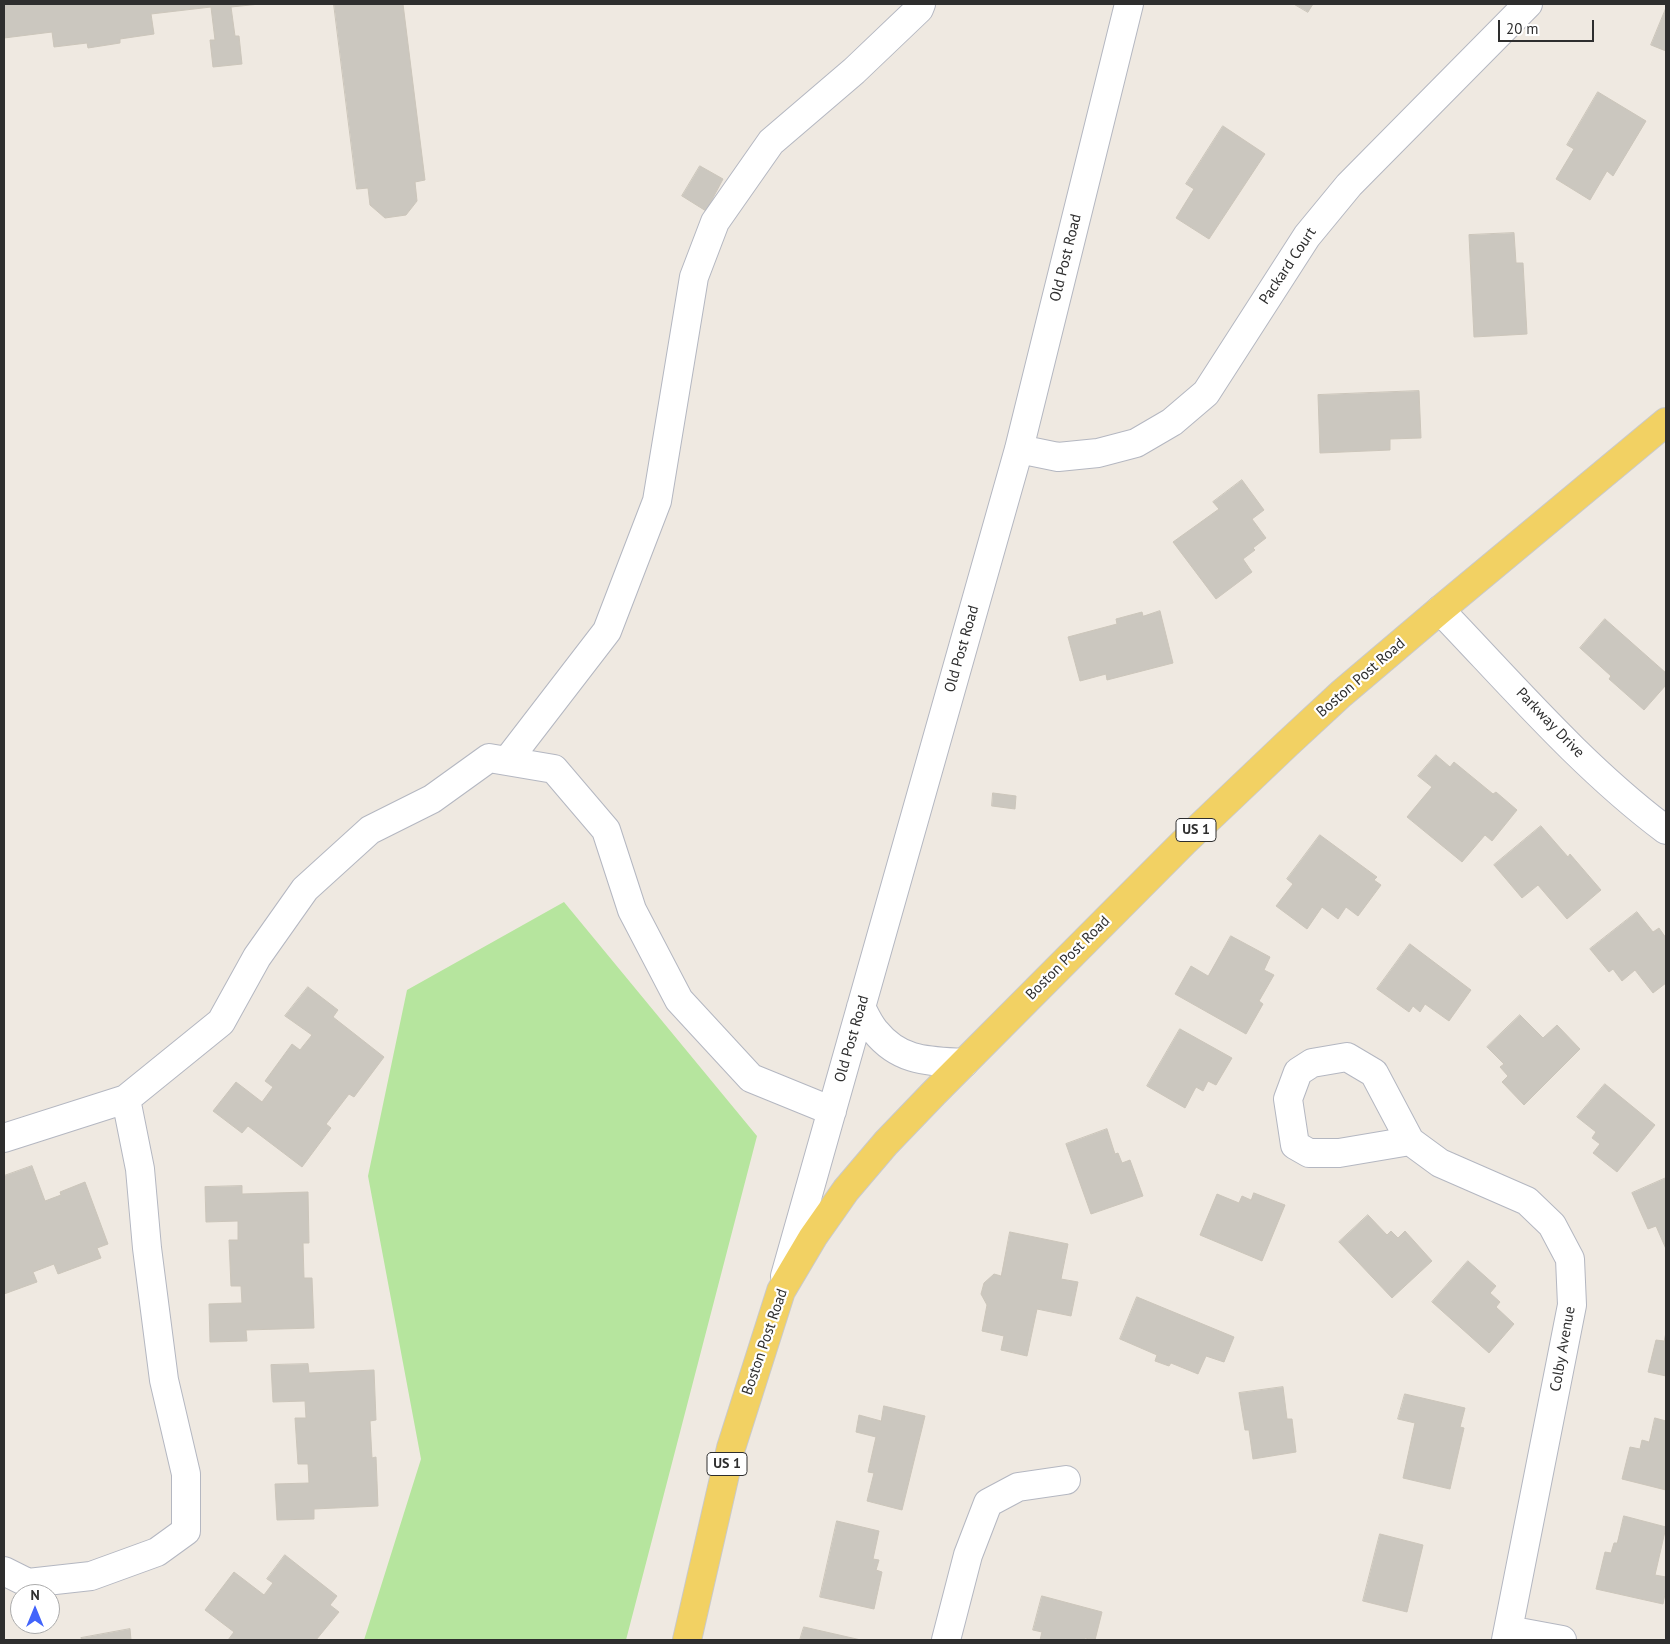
<!DOCTYPE html>
<html>
<head>
<meta charset="utf-8">
<style>
	body { margin:0 }
	#map { position:relative; width:1670px; height:1644px; overflow:hidden; background:#efe9e1; font-family:"PT Sans",sans-serif }
	canvas { display:block }
	.frame { position:absolute; inset:0; border:5px solid #2e2e2e; pointer-events:none }
	.north { position:absolute; left:10px; top:1584px; width:50px; height:50px; box-sizing:border-box; background:#fff; border:1px solid #ababab; border-radius:50%; rotate:0deg; font-size:14px; font-weight:700; line-height:20px; text-align:center; color:#2e2e2e }
	.north::after { content:''; display:block; margin:auto; width:18px; height:22px; background:#4264fb; clip-path:polygon(50% 0,100% 100%,50% 72%,0 100%) }
	.scale { position:absolute; left:1498px; top:20px; width:96px; height:22px; box-sizing:border-box; border:2px solid #2e2e2e; border-top:0; padding-left:6px; font-size:15px; line-height:18px; white-space:nowrap; color:#2e2e2e; -webkit-text-stroke:4px #fff; paint-order:stroke }
</style>
</head>
<body>
<div id="map">
<canvas width="1670" height="1644"></canvas>
<div class="frame"></div>
<div class="north">N</div>
<div class="scale">20 m</div>
</div>
<script>
const g = document.querySelector('canvas').getContext('2d');
g.lineJoin = 'round';
function fill(path, color) { g.fillStyle = color; g.fill(path, 'evenodd'); }
function stroke(path, color, width, dash) { g.strokeStyle = color; g.lineWidth = width; g.lineCap = dash ? 'butt' : 'round'; g.setLineDash(dash || []); g.stroke(path); }
function write(font, color, halo, rows, align = 'center') {
  g.font = font + ' "PT Sans",sans-serif'; g.lineWidth = 4.5; g.setLineDash([]); g.textBaseline = 'middle'; g.strokeStyle = halo; g.fillStyle = color; for (const [text, x, y, turn = 0] of rows) {
    g.save(); g.translate(x, y); g.rotate((+turn || 0) * Math.PI / 180); g.textAlign = isNaN(turn) ? turn : align; if (halo) g.strokeText(text, 0, 0); g.fillText(text, 0, 0); g.restore();
  }
}
fill(new Path2D(`
	M564,902L757,1136L626,1640H364L421,1459L368,1176L407,990Z`), '#b6e59e');
const building = new Path2D(`
	M4,4H260L231,7L235,36H239L242,64L213,67L210,40H215L211,7L151,14L154,34L120,39V43L88,48L87,43L54,47L52,32L4,38Z
	M334,4H403L425,180L415,182L417,201L406,215L385,218L370,205L368,188L357,189Z
	M1294,4H1313L1308,12Z
	M1666,8V51L1651,45Z
	M1598,92L1646,121L1613,176L1607,171L1590,200L1556,179L1574,149L1567,145Z
	M1223,126L1265,154L1209,239L1176,218L1194,189L1186,184Z
	M700,166L723,179L706,211L682,196Z
	M1514,233L1516,263H1523L1527,334L1474,337L1469,235Z
	M1419,391L1421,438L1390,439V450L1320,453L1318,395Z
	M1242,480L1264,510L1252,519L1266,538L1253,548L1255,550L1243,559L1252,572L1216,599L1173,542L1219,509L1213,502Z
	M1160,611L1173,663L1107,680L1106,674L1080,681L1068,637L1117,624L1116,619L1142,612L1143,616Z
	M1605,619L1666,673V685L1644,710L1609,679L1611,676L1580,648Z
	M1436,755L1450,767L1454,762L1493,794L1496,792L1517,810L1492,841L1485,835L1462,862L1407,817L1432,787L1418,776Z
	M993,793L1016,796L1015,809L992,806Z
	M1541,826L1568,857L1570,854L1601,890L1567,919L1538,885L1522,898L1494,865Z
	M1320,835L1377,877L1374,880L1381,885L1358,916L1346,907L1338,919L1322,907L1307,929L1276,906L1293,884L1287,879Z
	M1637,912L1653,932L1659,928L1666,938V983L1653,993L1635,970L1622,981L1613,969L1609,972L1590,949Z
	M1231,936L1270,957L1264,970L1274,975L1259,1001L1263,1004L1246,1034L1175,994L1191,966L1208,976Z
	M1410,944L1471,990L1449,1021L1425,1004L1420,1012L1413,1006L1409,1012L1377,989Z
	M308,987L338,1010L333,1017L384,1057L354,1097L349,1094L326,1124L331,1128L302,1167L248,1126L242,1133L213,1111L236,1082L262,1102L273,1087L265,1081L292,1044L300,1050L312,1035L285,1016Z
	M1520,1015L1543,1038L1557,1025L1580,1049L1524,1105L1502,1082L1508,1076L1500,1067L1504,1064L1487,1047Z
	M1180,1029L1232,1058L1216,1085L1208,1081L1203,1091L1196,1087L1185,1108L1147,1086Z
	M1605,1084L1655,1125L1617,1172L1593,1153L1600,1144L1592,1138L1596,1132L1577,1117Z
	M1107,1129L1115,1154L1118,1153L1122,1163L1130,1160L1143,1196L1091,1214L1066,1144Z
	M32,1166L45,1201L61,1195L60,1192L85,1182L108,1244L97,1248L101,1258L58,1274L54,1264L33,1272L37,1282L4,1294V1176Z
	M1666,1178V1249L1656,1226L1648,1229L1632,1193Z
	M242,1186V1194L308,1192L309,1243H303L304,1278H312L314,1328L246,1330L247,1341L210,1342L209,1304L242,1303L241,1286H231L229,1240H238V1221L206,1222L205,1187Z
	M1254,1193L1285,1205L1262,1261L1200,1235L1217,1194L1239,1203L1242,1196L1251,1200Z
	M1368,1215L1387,1235L1391,1231L1398,1238L1405,1231L1432,1261L1392,1298L1339,1242Z
	M1010,1232L1068,1244L1061,1279L1078,1282L1071,1316L1037,1309L1027,1356L1001,1350L1004,1336L982,1331L987,1305L981,1294L984,1283L994,1274L1001,1276Z
	M1468,1261L1496,1286L1490,1293L1500,1302L1496,1307L1514,1324L1489,1353L1432,1302Z
	M1137,1297L1234,1337L1224,1362L1206,1356L1198,1374L1171,1363L1169,1366L1155,1361L1157,1355L1120,1339Z
	M1666,1332V1376L1648,1372L1656,1340L1664,1341Z
	M308,1364L309,1373L374,1370L376,1420L370,1421L372,1458L376,1457L378,1506L314,1509V1519L277,1520L275,1484L309,1483L308,1464H298L295,1418H306L305,1401L273,1402L271,1365Z
	M1283,1387L1287,1419H1292L1296,1452L1253,1459L1249,1430H1245L1239,1393Z
	M1405,1394L1465,1408L1460,1427L1464,1428L1450,1489L1403,1478L1415,1423L1398,1419Z
	M884,1406L925,1416L902,1510L867,1501L874,1473L868,1472L876,1437L856,1432L859,1415L881,1421Z
	M1655,1418L1666,1421V1490L1622,1479L1630,1447L1640,1449L1642,1440L1649,1442Z
	M1624,1516L1666,1527L1655,1575L1666,1577V1589L1663,1604L1596,1589L1605,1552L1611,1553L1614,1543H1617Z
	M837,1521L879,1531L873,1559L879,1560L876,1570L882,1572L874,1609L820,1597Z
	M1380,1534L1423,1545L1407,1612L1363,1601Z
	M285,1555L337,1596L330,1605L339,1612L316,1640H228L234,1632L205,1610L234,1572L264,1595L273,1583L267,1579Z
	M1042,1596L1102,1612L1095,1640L1085,1638L1084,1640H1040L1042,1632L1033,1630Z
	M804,1627L861,1640H800Z
	M130,1629L131,1640H82L81,1638Z`);
fill(building, '#cbc7bf');
stroke(building, '#cbc5ba', 1);
const minor = new Path2D(`
	M1019,449L1058,457L1098,453L1136,443L1172,422L1206,393L1307,236L1349,185L1528,4
	M1440,610C1512,685 1583,768 1666,830
	M507,761L607,631L657,501L694,277L715,222L771,142L854,71L919,9L921,4
	M861,1007C865,1015 869,1024 875,1031C900,1062 928,1061 964,1063
	M1347,1057L1374,1073L1410,1141L1339,1153H1309L1295,1145L1288,1099L1298,1072L1312,1063Z
	M4,1138L126,1099
	M1410,1141L1440,1163L1527,1201L1552,1225L1570,1259L1572,1305L1506,1640
	M785,1276L1019,449L1129,4
	M4,1571L28,1583L91,1576L157,1552L186,1531V1474L164,1380L147,1248L140,1169L126,1099L221,1022L257,957L305,889L370,830L432,799L489,758L554,769L606,830L632,910L679,1000L751,1078L832,1111
	M1508,1630L1562,1640
	M946,1640L968,1555L988,1503L1018,1487L1066,1480`);
const major = new Path2D(`
	M687,1640L731,1448L781,1291L813,1237L846,1190L886,1143L934,1093L1184,842L1287,744L1341,694L1440,610L1666,422`);
stroke(minor, '#b4b7c1', 30);
stroke(major, '#c9c9c9', 30);
stroke(minor, '#fff', 28);
stroke(major, '#f2d163', 28);
for (const [x, y, w] of [
	[1196,830,40],
	[727,1464,40]
]) { const box = new Path2D(); box.roundRect(x - w / 2, y - 11.5, w, 23, 4); g.fillStyle = '#fff'; g.fill(box); stroke(box, '#2e2e2e', 1); }
write('bold 14px', '#2e2e2e', null, [
	["US 1",1196,830],
	["US 1",727,1464]
]);
write('15px', '#2e2e2e', '#fff', [
	["Old Post Road",1066,258,-76],
	["Packard Court",1288,266,-56],
	["Old Post Road",962,649,-74],
	["Boston Post Road",1361,678,-41],
	["Parkway Drive",1550,723,46],
	["Boston Post Road",1068,958,-45],
	["Old Post Road",852,1039,-74],
	["Boston Post Road",765,1342,-71],
	["Colby Avenue",1563,1349,-80]
]);
</script>
</body>
</html>
